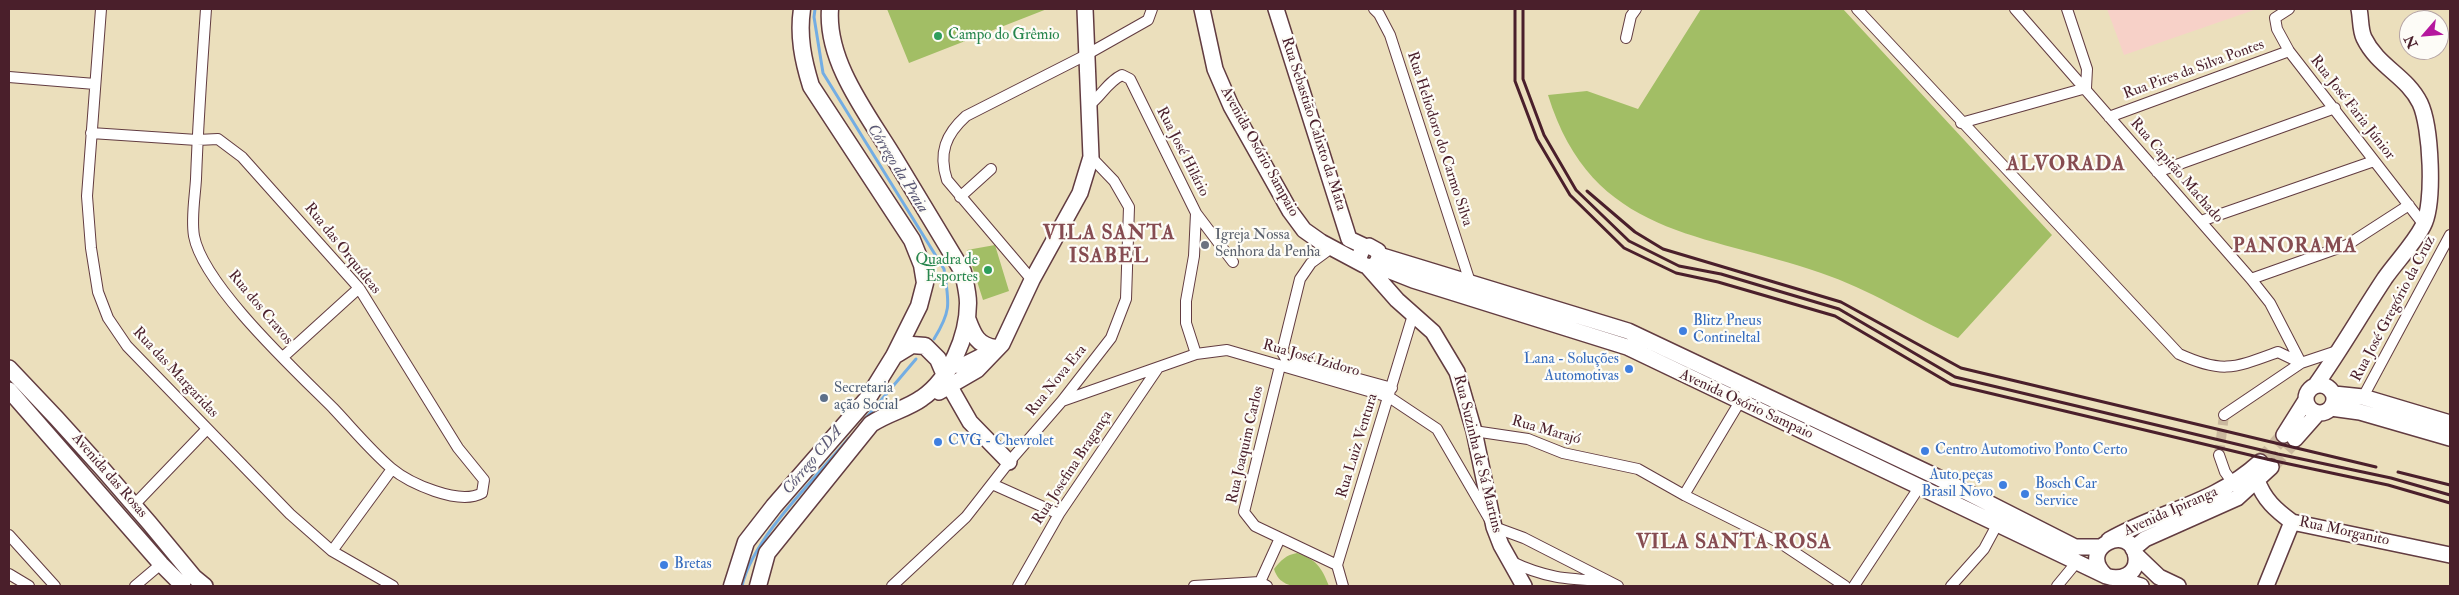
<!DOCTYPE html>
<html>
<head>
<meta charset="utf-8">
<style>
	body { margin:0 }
	#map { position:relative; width:2459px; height:595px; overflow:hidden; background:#ebdfbc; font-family:"IM FELL Double Pica",serif }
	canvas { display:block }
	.frame { position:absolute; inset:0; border:10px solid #4a1f2b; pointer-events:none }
	.north { position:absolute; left:2399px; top:10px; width:50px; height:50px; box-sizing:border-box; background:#fdfcf7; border:1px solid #b5a4a5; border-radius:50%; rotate:243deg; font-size:14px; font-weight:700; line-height:20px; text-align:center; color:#4a1f2b }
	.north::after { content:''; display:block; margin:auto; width:18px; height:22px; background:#b5179e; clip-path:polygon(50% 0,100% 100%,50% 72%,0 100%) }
</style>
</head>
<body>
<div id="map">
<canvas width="2459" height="595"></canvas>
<div class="frame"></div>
<div class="north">N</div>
</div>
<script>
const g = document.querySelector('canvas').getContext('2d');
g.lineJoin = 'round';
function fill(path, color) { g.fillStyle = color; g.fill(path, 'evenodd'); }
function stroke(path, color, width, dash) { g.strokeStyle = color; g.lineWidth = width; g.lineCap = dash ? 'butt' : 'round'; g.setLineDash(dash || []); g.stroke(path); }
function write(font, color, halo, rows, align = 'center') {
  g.font = font + ' "IM FELL Double Pica",serif'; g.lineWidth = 4.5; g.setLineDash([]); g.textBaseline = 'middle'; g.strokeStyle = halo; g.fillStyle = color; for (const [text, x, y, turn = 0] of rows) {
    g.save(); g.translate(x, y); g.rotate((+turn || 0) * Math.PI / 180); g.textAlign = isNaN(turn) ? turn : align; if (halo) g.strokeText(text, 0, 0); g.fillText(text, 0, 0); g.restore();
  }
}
fill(new Path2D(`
	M2107,9H2257L2124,55Z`), '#f7d1c8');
fill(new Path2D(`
	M887,9H1047L909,63Z
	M1701,9H1843L2052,235L1958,338C1912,317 1869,289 1821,273C1704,232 1592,238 1548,95L1587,91L1638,109Z
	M995,245L1009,291L983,300L967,250Z
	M1297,553C1316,559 1322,568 1329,586C1309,586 1281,593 1274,569C1281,560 1286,555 1297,553Z`), '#a2be65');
stroke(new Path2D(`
	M815,9L814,17L823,73L944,269C949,303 952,310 934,339
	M866,418L916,359
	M742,586C753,537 816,478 849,438`), '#73ade3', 3);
stroke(new Path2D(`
	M2219,455L2224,415`), '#cbb99f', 10, [10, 5]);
stroke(new Path2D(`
	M2260,462L2284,435
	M2271,467L2295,439`), '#cbb99f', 15, [15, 8]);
const street = new Path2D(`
	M101,9L87,196L91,248L98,292L108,318L127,346L290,514L332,551L393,586
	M1374,9L1379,14L1390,35L1470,282
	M1857,9L2179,354C2223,374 2234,368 2278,352L2301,363
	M2015,9L2251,279L2270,303L2301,363
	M2067,9L2087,69L2086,88
	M2289,9L2275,18L2277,29L2289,51L2424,225
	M1626,38L1631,16L1636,9
	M9,77L95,84
	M1088,106C1101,97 1107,82 1122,75L1130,79L1196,213L1194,256L1186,301V323L1196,354
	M2109,117L2289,51
	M1961,123L2086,88
	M91,133L197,140L218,139L242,157L359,288L458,448L484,480L482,493C459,506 409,483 391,468C370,450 352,428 333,408C296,371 203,285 194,236C191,218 195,197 196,179C198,122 202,65 206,9
	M2157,172L2335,108
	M960,197L991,169
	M1196,213L1233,262
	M2201,221L2374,161
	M1330,249L1311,263L1300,279L1282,352L1286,359L1392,388
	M2251,279L2347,245L2409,205
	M1032,280L947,180C938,153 946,134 966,116L1086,55L1148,20L1152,9
	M283,357L359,288
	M1280,366L1244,512L1255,526L1337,565
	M2363,397L2450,235
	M1062,401L1196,354L1227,350L1389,397L1437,429L1494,527L1524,538L1618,586
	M2224,415L2301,363L2340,350
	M1474,431L1528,439L1563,453L1638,469L1684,495L1782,544L1845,586
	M2219,455L2225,472L2233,483
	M992,484L1059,514
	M1684,495L1748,388
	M135,504L207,429
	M9,535L55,586
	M332,551L392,469
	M1510,561C1545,578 1566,579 1604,581
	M9,574L29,586
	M1260,582L1280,538
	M135,586L161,564
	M892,586L966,517L1009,462L1062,401L1111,338L1126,299L1129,207L1114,181L1091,157
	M1018,586L1059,514L1158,368
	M1194,586L1260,582L1267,586
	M1343,586L1337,565L1413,315
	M1854,586L1920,486
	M1951,586L1984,549L1998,523
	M2057,586L2076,563`);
const secondary = new Path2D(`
	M1202,9L1215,69L1231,106L1290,211L1304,230L1321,242L1364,265L1370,267L1376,264L1379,258L1378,251L1369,246L1363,248L1359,257L1361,263
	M1276,9L1349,239L1366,247
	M1379,255L1628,331L1939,478L2075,547H2101
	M1375,265L1413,280L1627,347L2106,576C2120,581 2138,575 2136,557C2131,521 2075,548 2106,576
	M1367,266L1397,300L1433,332L1457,372L1474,431L1494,527L1501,545L1524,586
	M950,364L962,366L986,354
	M9,368C74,435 135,504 194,577L205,586
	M2306 399a14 14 0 1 1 28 0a14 14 0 1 1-28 0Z
	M2315,386C2340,351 2361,314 2385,278C2397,261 2413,245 2423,226C2435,204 2431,126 2420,103C2407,76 2378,67 2364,38C2360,30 2361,18 2359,9
	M950,387L970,422L1009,462
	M9,390L161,564L183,586
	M939,392L977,370L1002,344L1032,280L1080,193L1091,157L1085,9
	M2334,394L2363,397L2450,423
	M2331,408L2360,412L2450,438
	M2284,435L2306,400
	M2295,439L2318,413
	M2257,480C2264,500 2276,510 2292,522L2450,555
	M2109,540C2161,510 2213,505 2260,462
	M2133,549L2145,539L2237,498L2271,467
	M2136,555L2159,577L2178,586
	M2118,579L2141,586
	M2266,586L2292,522`);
const primary = new Path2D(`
	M967,318C973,334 977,346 996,348
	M894,356L912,345L925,346L938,359L950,387
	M732,586L746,542L774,506L868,398L894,356L919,306L925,283L922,265L912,240L811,86C803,60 798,36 802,9
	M758,586L767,553L871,424C887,413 907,409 922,398C950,379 968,336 968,303C968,293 965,282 963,272C941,235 918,198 896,161C869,116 826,63 830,9`);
stroke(street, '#623c41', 12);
stroke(secondary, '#623c41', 18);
stroke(primary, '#623c41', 19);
stroke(street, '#fff', 10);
stroke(secondary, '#fff', 15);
stroke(primary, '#fff', 16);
stroke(new Path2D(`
	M1515,9V81L1537,139L1570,195L1624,248L1676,273L1718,282L1835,316L1951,384L2275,461L2388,485L2450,503
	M1523,9V79L1544,135L1576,190L1629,241L1679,266L1721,274L1839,309L1955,377L2278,454L2391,478L2450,495
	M1587,191L1635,232L1663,249L1841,302L1961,368L2376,467
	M2398,472L2450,485`), '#4a1f2b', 3);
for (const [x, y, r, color] of [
	[938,36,5,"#2e9e5b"],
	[1205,245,5,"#6b7280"],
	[988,270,5,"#2e9e5b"],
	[1683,331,5,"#3f7fe0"],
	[1629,369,5,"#3f7fe0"],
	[824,398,5,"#5c6f8a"],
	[938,442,5,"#3f7fe0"],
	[1925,451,5,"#3f7fe0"],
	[2003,485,5,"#3f7fe0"],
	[2025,494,5,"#3f7fe0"],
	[664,565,5,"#3f7fe0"]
]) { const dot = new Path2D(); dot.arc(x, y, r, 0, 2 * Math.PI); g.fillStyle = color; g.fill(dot); stroke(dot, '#fdfcf7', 2); }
write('15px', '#27864d', '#fdfcf7', [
	["Campo do Grêmio",948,36],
	["Quadra de",978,261,"right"],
	["Esportes",978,278,"right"]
], 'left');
write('15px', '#4a1f2b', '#fdfcf7', [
	["Rua Pires da Silva Pontes",2194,70,-20],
	["Rua José Faria Júnior",2352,108,52],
	["Rua Sebastião Calixto da Mata",1313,124,72],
	["Rua Heliodoro do Carmo Silva",1439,139,72],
	["Rua José Hilário",1182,152,63],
	["Avenida Osório Sampaio",1259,152,61],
	["Rua Capitão Machado",2176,171,49],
	["Rua das Orquídeas",342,249,51],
	["Rua dos Cravos",260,308,50],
	["Rua José Gregório da Cruz",2394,309,-62],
	["Rua José Izidoro",1311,359,16],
	["Rua das Margaridas",175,373,47],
	["Rua Nova Era",1057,381,-51],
	["Avenida Osório Sampaio",1746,405,25],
	["Rua Marajó",1546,431,16],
	["Rua Joaquim Carlos",1246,445,-77],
	["Rua Luiz Ventura",1358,446,-73],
	["Rua Suzinha de Sá Martins",1477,454,76],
	["Rua Josefina Bragança",1073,468,-57],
	["Avenida das Rosas",109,476,49],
	["Avenida Ipiranga",2171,512,-24],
	["Rua Morganito",2344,532,12]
]);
write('15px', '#5b616d', '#fdfcf7', [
	["Igreja Nossa",1215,236],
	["Senhora da Penha",1215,253]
], 'left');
write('15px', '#366cbe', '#fdfcf7', [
	["Blitz Pneus",1693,322],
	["Contineltal",1693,339],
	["Lana - Soluções",1619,360,"right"],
	["Automotivas",1619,377,"right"],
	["CVG - Chevrolet",948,442],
	["Centro Automotivo Ponto Certo",1935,451],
	["Auto peças",1993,476,"right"],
	["Brasil Novo",1993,493,"right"],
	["Bosch Car",2035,485],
	["Service",2035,502],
	["Bretas",674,565]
], 'left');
write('15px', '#4e5e75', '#fdfcf7', [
	["Secretaria",834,389],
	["ação Social",834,406]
], 'left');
write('italic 16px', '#5a5875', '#fdfcf7', [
	["Córrego da Praia",897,169,58],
	["Córrego CDA",813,461,-50]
]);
g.letterSpacing = '1px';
write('bold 20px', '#864c51', '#fdfcf7', [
	["ALVORADA",2066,166],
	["VILA SANTA",1109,235],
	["ISABEL",1109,258],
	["PANORAMA",2295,248],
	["VILA SANTA ROSA",1734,544]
]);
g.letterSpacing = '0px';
</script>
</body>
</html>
